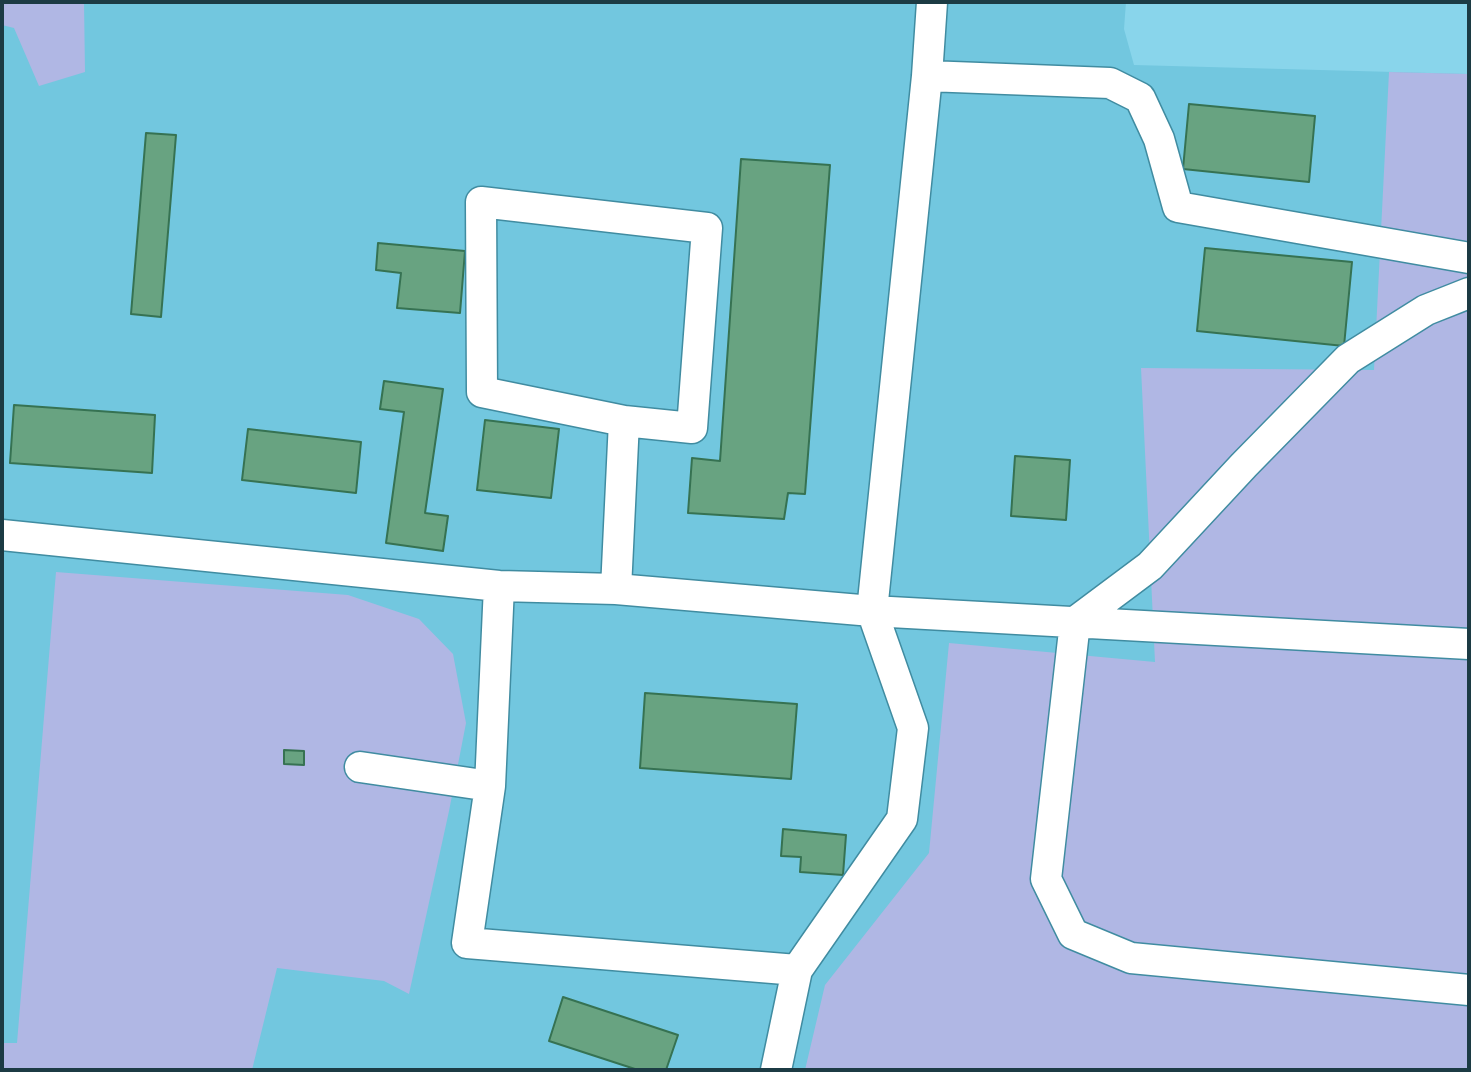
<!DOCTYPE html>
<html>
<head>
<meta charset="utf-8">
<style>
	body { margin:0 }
	#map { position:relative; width:1471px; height:1072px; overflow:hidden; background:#89d5eb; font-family:Manrope,sans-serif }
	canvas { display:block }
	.frame { position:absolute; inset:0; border:4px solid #1c3b44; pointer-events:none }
</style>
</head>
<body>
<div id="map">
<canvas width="1471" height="1072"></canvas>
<div class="frame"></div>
</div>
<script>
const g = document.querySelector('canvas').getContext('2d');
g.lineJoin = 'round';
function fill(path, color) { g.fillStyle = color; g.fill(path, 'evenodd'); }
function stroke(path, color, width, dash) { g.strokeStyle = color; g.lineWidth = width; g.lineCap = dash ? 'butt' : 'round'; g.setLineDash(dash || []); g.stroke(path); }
fill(new Path2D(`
	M2,2H1126L1124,29L1134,65L1469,74V1070H2Z`), '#72c7df');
fill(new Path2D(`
	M2,2H84L85,72L39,86L14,28L2,25Z
	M1389,72L1469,74V1070H805L825,985L929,853L949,643L1155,662L1141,368L1374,370Z
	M56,572L348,595L419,619L453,654L466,723L449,811L409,994L384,981L277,968L252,1070H2V1043H17Z`), '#b0b7e4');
const building = new Path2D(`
	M1189,104L1315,116L1309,182L1183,169Z
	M146,133L176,135L161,317L131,314Z
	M741,159L830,165L805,494L788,493L784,519L688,513L692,458L720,461Z
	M378,243L465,251L460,313L397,308L401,273L376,270Z
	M1205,248L1352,262L1344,346L1197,331Z
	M384,381L443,389L425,513L448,516L443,551L386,543L404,412L380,409Z
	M14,405L155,415L152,473L10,463Z
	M485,420L559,429L551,498L477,490Z
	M248,429L361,442L356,493L242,480Z
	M1015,456L1070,460L1066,520L1011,516Z
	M645,693L797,704L791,779L640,768Z
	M284,750L304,751V765L284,764Z
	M783,829L846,835L843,875L800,872L801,857L781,856Z
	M563,997L678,1035L666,1070H638L549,1041Z`);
fill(building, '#68a381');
stroke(building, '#367252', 2);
const minor = new Path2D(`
	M927,76L1110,83L1140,98L1159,139L1178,207L1469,258
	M481,202L707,228L692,428L624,421L482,392Z
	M1469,293L1426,310L1348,359L1244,465L1150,566L1075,622L1046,879L1073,934L1131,958L1469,990
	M2,535L499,586L616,589L872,611L927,76L932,2
	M499,586L490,786L467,943L797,970
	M616,589L624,421
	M360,767L490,786
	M776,1070L797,970L902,819L913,728L872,611L1469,644`);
stroke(minor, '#408ca1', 33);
stroke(minor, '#fff', 30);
</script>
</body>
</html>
